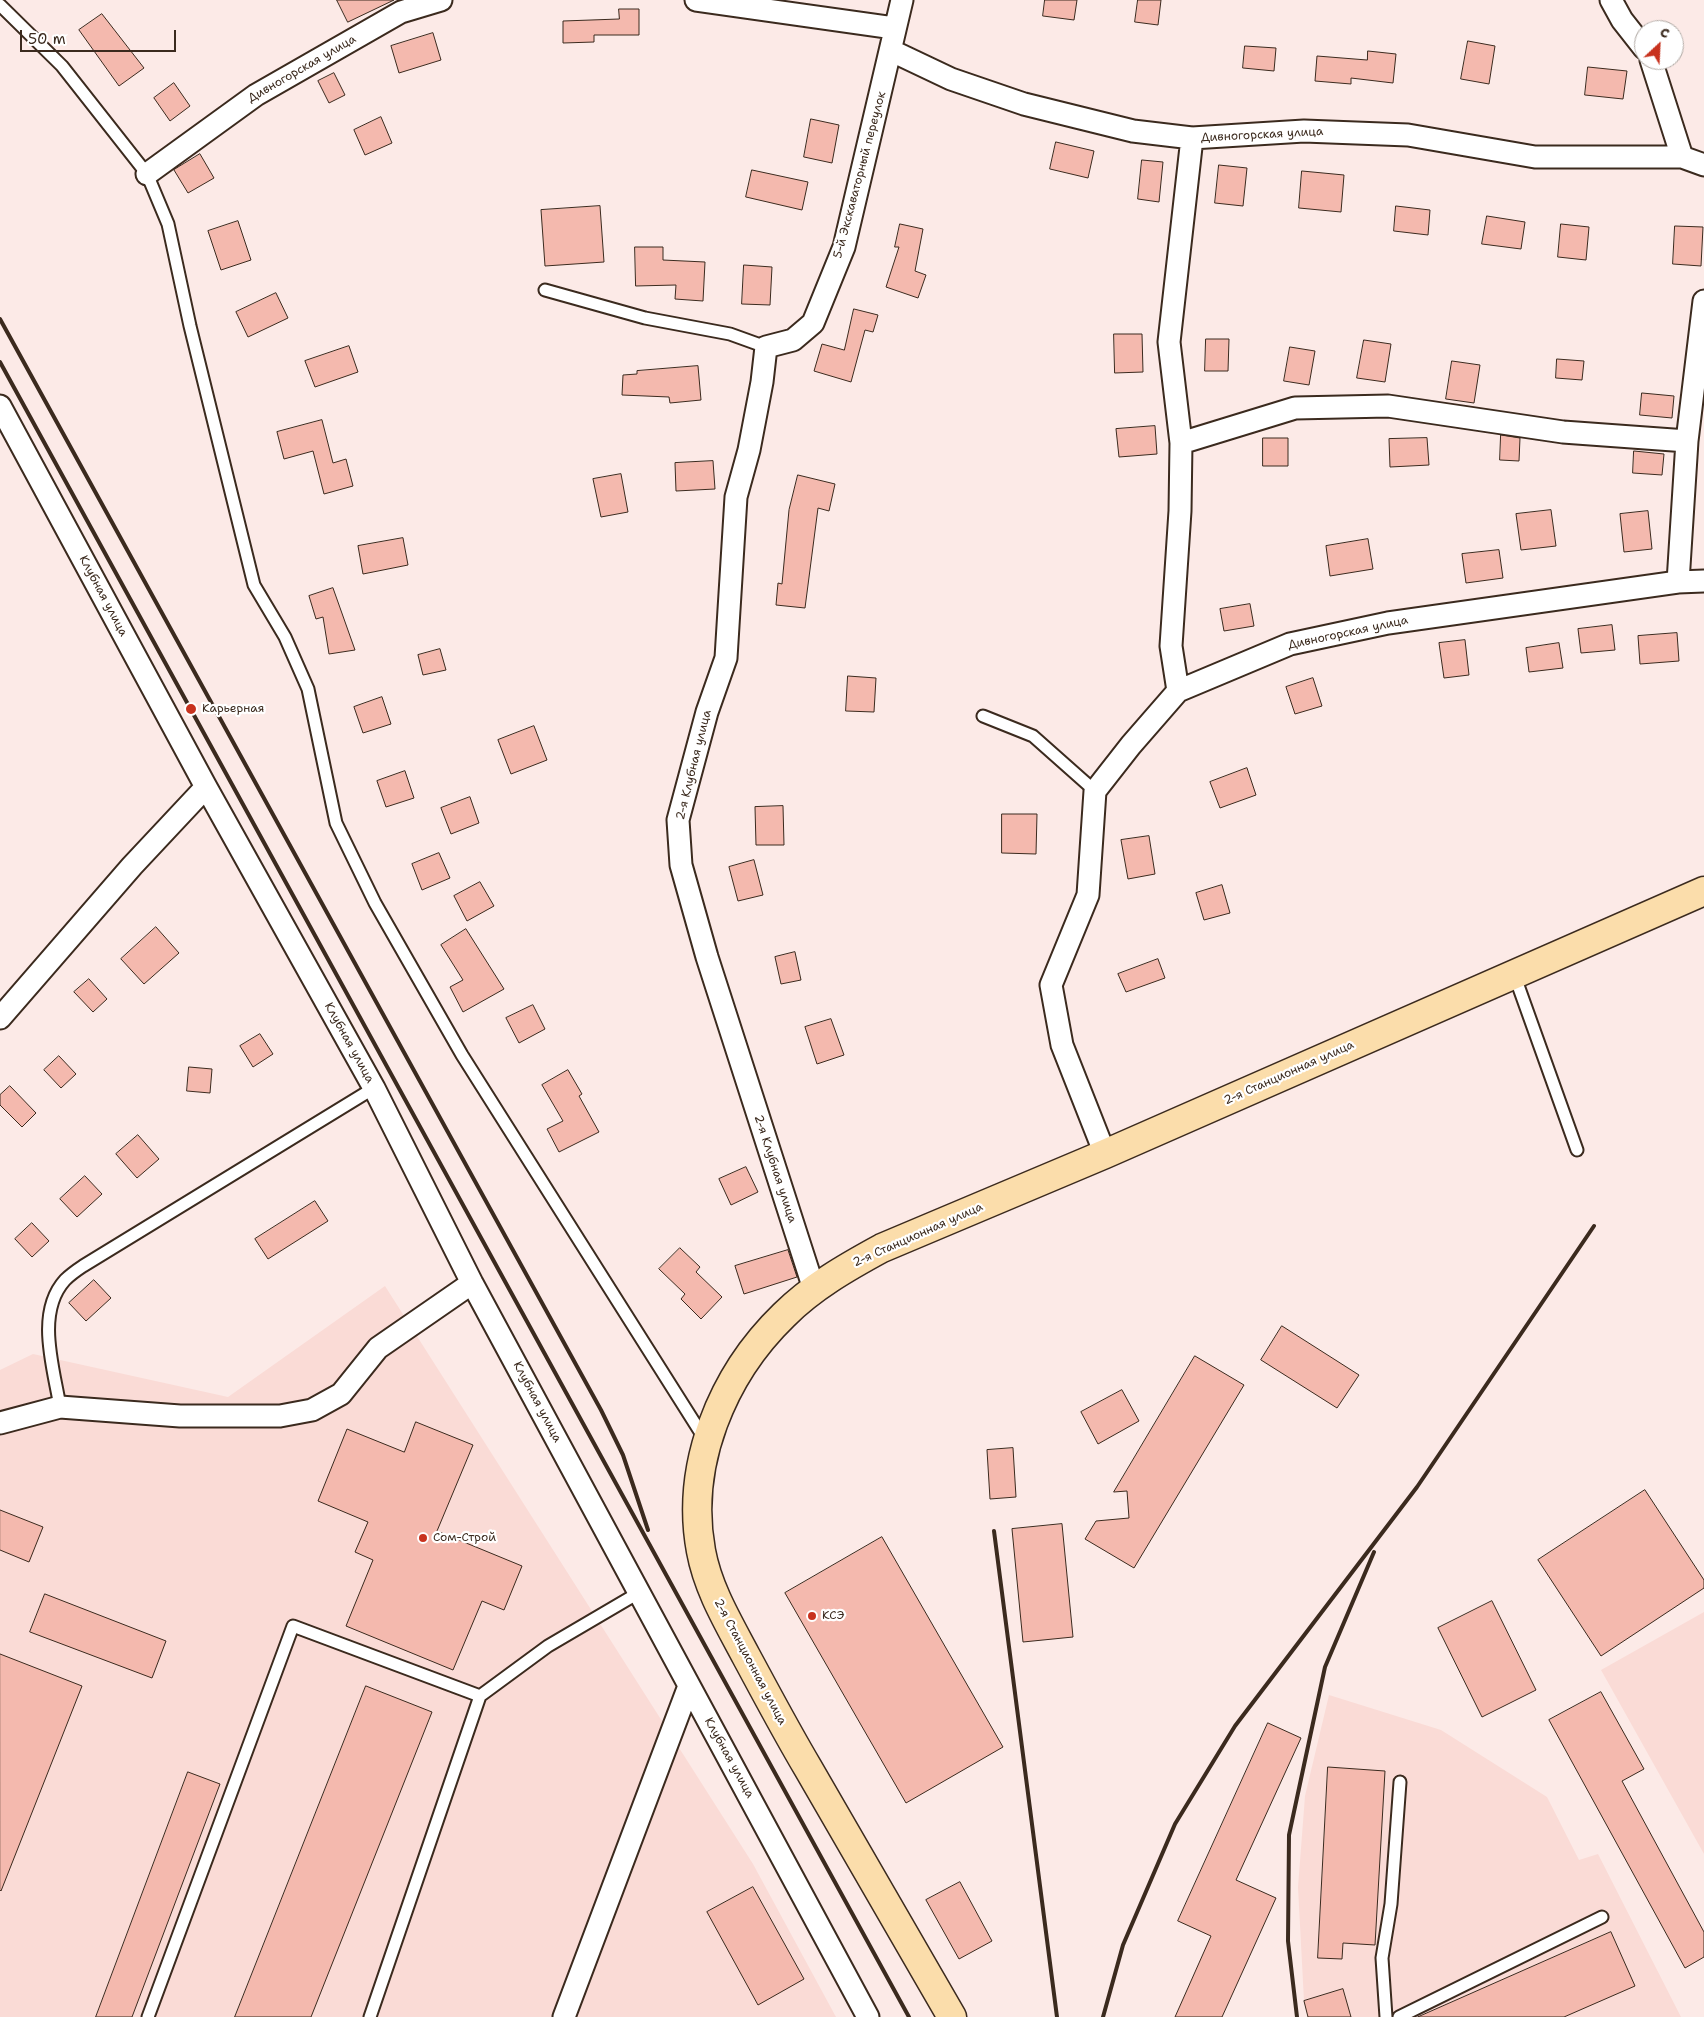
<!DOCTYPE html>
<html>
<head>
<meta charset="utf-8">
<style>
	body { margin:0 }
	#map { position:relative; width:1704px; height:2017px; overflow:hidden; background:#fceae7; font-family:"Shantell Sans",sans-serif }
	canvas { display:block }
	.north { position:absolute; left:1634px; top:20px; width:50px; height:50px; box-sizing:border-box; background:#fff; border:1px solid #b1aaa5; border-radius:50%; rotate:25deg; font-size:14px; font-weight:700; line-height:20px; text-align:center; color:#3b2a1e }
	.north::after { content:''; display:block; margin:auto; width:18px; height:22px; background:#c8321e; clip-path:polygon(50% 0,100% 100%,50% 72%,0 100%) }
	.scale { position:absolute; left:20px; top:30px; width:156px; height:22px; box-sizing:border-box; border:2px solid #3b2a1e; border-top:0; padding-left:6px; font-size:15px; line-height:18px; white-space:nowrap; color:#3b2a1e; -webkit-text-stroke:4px #fff; paint-order:stroke }
</style>
</head>
<body>
<div id="map">
<canvas width="1704" height="2017"></canvas>
<div class="north">С</div>
<div class="scale">50 m</div>
</div>
<script>
const g = document.querySelector('canvas').getContext('2d');
g.lineJoin = 'round';
function fill(path, color) { g.fillStyle = color; g.fill(path, 'evenodd'); }
function stroke(path, color, width, dash) { g.strokeStyle = color; g.lineWidth = width; g.lineCap = dash ? 'butt' : 'round'; g.setLineDash(dash || []); g.stroke(path); }
function write(font, color, halo, rows, align = 'center') {
  g.font = font + ' "Shantell Sans",sans-serif'; g.lineWidth = 4.5; g.setLineDash([]); g.textBaseline = 'middle'; g.strokeStyle = halo; g.fillStyle = color; for (const [text, x, y, turn = 0] of rows) {
    g.save(); g.translate(x, y); g.rotate((+turn || 0) * Math.PI / 180); g.textAlign = isNaN(turn) ? turn : align; if (halo) g.strokeText(text, 0, 0); g.fillText(text, 0, 0); g.restore();
  }
}
fill(new Path2D(`
	M385,1286L753,1864L836,2017H0V1370L33,1354L228,1397Z
	M1704,1612V1854L1601,1670Z
	M1329,1695L1441,1730L1547,1797L1579,1860L1598,1854L1681,2017H1308L1304,2001L1298,1887L1305,1796Z`), '#fadbd6');
const building = new Path2D(`
	M337,0H394L348,22Z
	M1045,0H1077L1074,20L1043,16Z
	M1138,0H1161L1158,25L1135,22Z
	M619,9H639V35H594V42L563,43V21L619,19Z
	M102,14L144,68L119,86L79,30Z
	M433,33L441,60L399,73L391,46Z
	M1468,41L1495,46L1489,84L1461,79Z
	M1245,46L1276,48L1274,71L1243,68Z
	M1368,51L1396,54L1393,83L1351,78V84L1315,81L1317,56L1367,60Z
	M1588,67L1627,71L1623,99L1585,95Z
	M334,73L345,95L329,103L318,81Z
	M174,83L190,106L170,121L154,98Z
	M381,117L392,143L365,155L354,130Z
	M811,119L839,125L832,163L804,157Z
	M1056,142L1094,151L1088,178L1050,169Z
	M200,154L214,178L188,193L174,170Z
	M1142,160L1163,162L1159,202L1138,199Z
	M1219,165L1247,168L1243,206L1215,203Z
	M752,170L808,182L802,210L746,197Z
	M1302,171L1344,175L1341,212L1299,208Z
	M600,206L604,262L545,266L541,210Z
	M1396,206L1430,210L1428,235L1394,231Z
	M1487,216L1525,222L1521,249L1482,244Z
	M238,221L251,260L221,270L208,231Z
	M900,224L923,229L915,271L926,275L918,298L886,287L899,247H895Z
	M1561,224L1589,227L1586,260L1558,257Z
	M1675,226L1703,227L1701,266L1673,264Z
	M635,247H663V260L705,262L703,301L675,299L676,285L636,286Z
	M744,265L772,267L770,305L742,304Z
	M276,293L288,318L248,337L236,312Z
	M854,309L878,315L873,332L865,330L851,382L814,371L822,344L844,350Z
	M1114,334H1142L1143,372L1115,373Z
	M1206,339H1229L1228,371H1205Z
	M1364,340L1391,344L1385,382L1357,378Z
	M349,346L358,372L315,387L305,361Z
	M1290,347L1315,351L1309,385L1284,381Z
	M1557,359L1584,361L1582,380L1556,378Z
	M1452,361L1480,365L1474,403L1446,399Z
	M698,366L701,400L670,403L669,397L622,395L623,375L637,374V371Z
	M1642,393L1674,396L1672,418L1640,415Z
	M322,420L333,463L346,459L353,486L324,494L313,451L284,459L277,432Z
	M1155,426L1157,454L1119,457L1116,429Z
	M1501,435L1520,438L1519,461L1500,460Z
	M1263,438H1288V466H1263Z
	M1427,438L1429,465L1390,467L1389,439Z
	M1634,451L1664,454L1662,475L1633,473Z
	M713,461L715,489L676,491L675,463Z
	M621,474L628,512L601,517L593,479Z
	M798,475L835,484L829,511L818,508L805,608L776,605L778,583L782,584L789,510Z
	M1551,510L1556,546L1521,550L1516,514Z
	M1648,511L1652,549L1624,552L1620,514Z
	M403,538L408,565L363,574L358,546Z
	M1368,539L1373,569L1330,576L1326,546Z
	M1499,550L1503,578L1466,583L1462,554Z
	M333,588L355,650L329,654L323,617L316,619L309,596Z
	M1250,604L1254,626L1224,631L1220,609Z
	M1612,625L1615,650L1581,653L1578,629Z
	M1677,633L1679,661L1640,664L1638,636Z
	M1465,640L1469,675L1444,678L1439,643Z
	M1559,643L1563,668L1529,672L1526,648Z
	M440,649L446,670L423,675L418,655Z
	M848,676L876,678L874,712L846,711Z
	M1313,678L1322,706L1295,714L1286,687Z
	M382,697L391,724L363,733L354,707Z
	M534,726L547,760L511,774L498,740Z
	M1247,768L1256,795L1220,808L1210,782Z
	M405,771L414,798L386,807L377,781Z
	M470,797L479,823L451,834L441,808Z
	M783,806L784,845H756L755,807Z
	M1002,814H1037L1036,854L1002,853Z
	M1149,836L1155,874L1128,879L1121,840Z
	M439,853L450,878L422,890L412,864Z
	M754,860L763,895L738,901L729,867Z
	M480,882L494,906L467,921L454,896Z
	M1222,885L1230,913L1204,920L1196,893Z
	M156,927L179,953L144,984L121,959Z
	M466,929L504,989L463,1012L450,987L463,980L441,945Z
	M795,952L801,980L781,984L775,957Z
	M1158,959L1165,978L1126,992L1118,974Z
	M89,979L107,999L93,1012L74,992Z
	M533,1005L545,1029L519,1043L506,1018Z
	M831,1019L844,1055L817,1064L805,1027Z
	M260,1034L273,1054L253,1067L240,1046Z
	M59,1056L76,1074L61,1088L44,1070Z
	M189,1067L212,1069L210,1093L187,1091Z
	M568,1070L582,1094L579,1096L599,1132L559,1152L547,1129L563,1121L542,1085Z
	M10,1086L36,1113L22,1127L0,1105V1095Z
	M138,1135L159,1159L137,1178L116,1154Z
	M746,1167L758,1192L731,1205L719,1179Z
	M85,1176L102,1194L77,1217L60,1199Z
	M315,1201L328,1221L268,1259L255,1239Z
	M32,1223L49,1241L32,1257L15,1239Z
	M680,1248L700,1267L696,1272L722,1297L701,1319L681,1299L685,1294L659,1269Z
	M788,1250L797,1277L744,1294L735,1266Z
	M94,1280L111,1298L86,1321L69,1303Z
	M1282,1326L1359,1375L1337,1408L1261,1360Z
	M1195,1356L1244,1385L1134,1568L1085,1539L1096,1521L1129,1518L1127,1491L1114,1492Z
	M1122,1390L1139,1421L1098,1444L1081,1412Z
	M416,1422L473,1445L437,1531L522,1566L504,1610L482,1601L453,1670L346,1626L373,1560L355,1552L368,1522L318,1501L347,1429L404,1452Z
	M1013,1448L1016,1497L990,1499L987,1450Z
	M1645,1490L1704,1580V1588L1601,1656L1538,1560Z
	M0,1510L43,1527L29,1562L0,1550Z
	M1062,1524L1073,1637L1023,1642L1012,1529Z
	M882,1537L1003,1747L906,1803L785,1593Z
	M45,1594L166,1641L152,1678L30,1632Z
	M1492,1601L1536,1690L1482,1717L1438,1628Z
	M0,1654L82,1686L1,1891L0,1890Z
	M366,1686L432,1712L311,2017H235Z
	M1601,1692L1644,1769L1622,1781L1704,1932V1957L1685,1968L1549,1720Z
	M1268,1723L1301,1738L1236,1880L1276,1898L1222,2017H1175L1211,1936L1178,1921Z
	M1328,1767L1385,1771L1375,1945L1343,1943L1342,1959L1318,1958Z
	M188,1772L220,1784L132,2017H96Z
	M960,1882L992,1941L959,1959L926,1900Z
	M753,1887L804,1979L758,2005L707,1912Z
	M1611,1932L1635,1986L1564,2017H1418Z
	M1343,1989L1351,2017H1308L1304,2001Z`);
fill(building, '#f4b9ae');
stroke(building, '#3b2a1e', 1);
const lane = new Path2D(`
	M0,5L62,66L147,174L168,224L190,326L254,585L285,637L308,689L336,823L375,903L462,1055L706,1441
	M545,290L645,318L730,334L766,347
	M983,716L1033,736L1095,791
	M1514,974L1577,1150
	M60,1407C54,1369 35,1313 65,1280C70,1275 77,1270 83,1266L374,1088
	M148,2017L293,1626L480,1696
	M370,2017L480,1696L548,1646L640,1592
	M1386,2017L1382,1958L1391,1904L1400,1782
	M1399,2017L1602,1917`);
const street = new Path2D(`
	M696,0L894,28
	M1611,0L1622,20L1644,48
	M892,51L951,79L1024,104L1133,131L1192,138L1304,131L1408,135L1535,157H1682L1704,165
	M1651,60L1682,157
	M147,174L256,95L401,12L441,0
	M0,406L206,787L374,1088L472,1283L868,2017
	M1181,443L1295,408L1388,406L1563,432L1687,441
	M1678,582L1687,441L1704,301
	M1178,691L1171,646L1180,511L1181,443L1169,342L1192,138
	M0,1018L132,866L206,787
	M1105,1154L1062,1045L1051,985L1088,895L1095,791L1131,745L1178,691L1290,644L1388,623L1678,582L1704,581
	M814,1289L707,957L681,865L678,820L707,712L726,658L736,497L749,450L762,382L766,347L793,340L813,323L844,247L902,0
	M0,1423L60,1407L180,1416H280L312,1410L341,1394L378,1348L472,1283
	M564,2017L689,1686`);
const primary = new Path2D(`
	M952,2017C904,1934 856,1851 808,1768C786,1731 766,1693 746,1656C728,1622 708,1589 701,1551C685,1465 722,1375 784,1315C812,1287 847,1267 882,1248L1105,1154L1704,891`);
stroke(lane, '#3b2a1e', 15);
stroke(street, '#3b2a1e', 25);
stroke(primary, '#3b2a1e', 31);
stroke(lane, '#fff', 11);
stroke(street, '#fff', 21);
stroke(primary, '#fbddab', 28);
stroke(new Path2D(`
	M0,319L601,1410L623,1455L648,1530
	M0,362L909,2017
	M994,1531L1057,2017
	M1103,2017L1123,1945L1175,1824L1235,1726L1417,1487L1594,1226
	M1297,2017L1288,1941L1289,1835L1325,1667L1374,1552`), '#3b2a1e', 4);
for (const [x, y, r, color] of [
	[191,709,6,"#c8321e"],
	[423,1538,5,"#c8321e"],
	[812,1616,5,"#c8321e"]
]) { const dot = new Path2D(); dot.arc(x, y, r, 0, 2 * Math.PI); g.fillStyle = color; g.fill(dot); stroke(dot, '#fff', 2); }
write('12px', '#3b2a1e', '#fff', [
	["Дивногорская улица",302,69,-30],
	["Дивногорская улица",1262,135,-3],
	["5-й Экскаваторный переулок",860,175,-75],
	["Клубная улица",103,596,62],
	["Дивногорская улица",1348,633,-12],
	["2-я Клубная улица",694,765,-76],
	["Клубная улица",349,1043,61],
	["2-я Станционная улица",1289,1073,-24],
	["2-я Клубная улица",775,1169,72],
	["2-я Станционная улица",918,1235,-24],
	["Клубная улица",537,1402,62],
	["2-я Станционная улица",750,1662,62],
	["Клубная улица",729,1758,61]
]);
write('12px', '#3b2a1e', '#fff', [
	["Карьерная",202,709],
	["Сом-Строй",433,1538],
	["КСЭ",822,1616]
], 'left');
</script>
</body>
</html>
